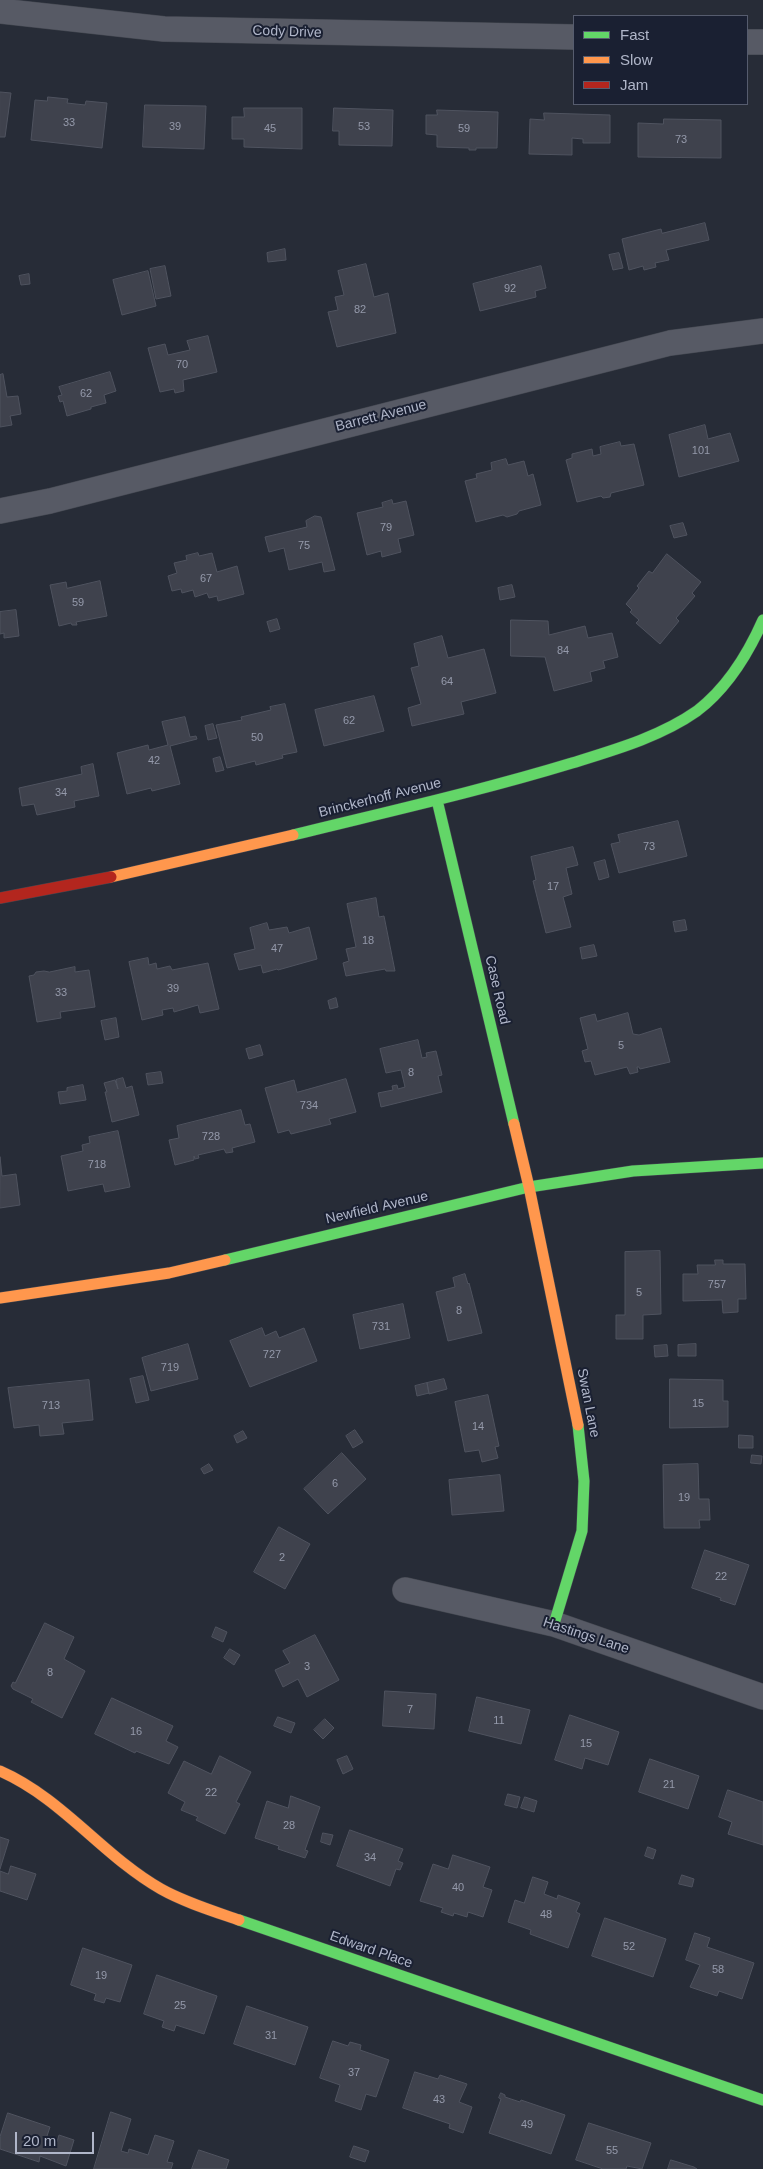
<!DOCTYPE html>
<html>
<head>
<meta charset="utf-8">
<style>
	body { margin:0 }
	#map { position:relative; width:763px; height:2169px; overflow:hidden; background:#272c37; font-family:Arial,sans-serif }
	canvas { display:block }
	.legend { position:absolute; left:573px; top:15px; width:175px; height:90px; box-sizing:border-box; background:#1a2032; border:1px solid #565c6e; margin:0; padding:6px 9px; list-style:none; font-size:15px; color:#b0b6c9 }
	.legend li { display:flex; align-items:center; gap:10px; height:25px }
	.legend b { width:25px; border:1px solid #565c6e }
	.scale { position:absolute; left:15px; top:2132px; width:79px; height:22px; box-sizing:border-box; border:2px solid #b0b6c9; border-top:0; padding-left:6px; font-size:15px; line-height:18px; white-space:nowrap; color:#b0b6c9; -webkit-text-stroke:4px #1a2032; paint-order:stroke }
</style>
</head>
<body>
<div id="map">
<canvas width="763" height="2169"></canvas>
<ul class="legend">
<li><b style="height:6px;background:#63d668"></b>Fast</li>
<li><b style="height:6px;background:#ff974d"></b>Slow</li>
<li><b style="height:6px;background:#b3261e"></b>Jam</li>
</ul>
<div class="scale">20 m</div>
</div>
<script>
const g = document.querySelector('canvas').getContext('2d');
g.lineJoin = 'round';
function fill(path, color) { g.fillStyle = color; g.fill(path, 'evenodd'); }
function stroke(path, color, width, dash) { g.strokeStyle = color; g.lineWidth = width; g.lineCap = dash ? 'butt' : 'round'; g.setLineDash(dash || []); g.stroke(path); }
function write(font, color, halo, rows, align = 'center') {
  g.font = font + ' Arial,sans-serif'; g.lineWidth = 4; g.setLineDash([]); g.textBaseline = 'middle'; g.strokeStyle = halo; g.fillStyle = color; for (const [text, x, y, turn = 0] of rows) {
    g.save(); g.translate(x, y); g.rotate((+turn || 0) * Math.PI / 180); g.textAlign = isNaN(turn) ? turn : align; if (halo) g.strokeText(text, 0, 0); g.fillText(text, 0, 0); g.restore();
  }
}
const building = new Path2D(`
	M0,92L11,93L5,137H0Z
	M48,97L68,99L67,103L85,105L86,101L107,103L102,148L31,140L35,100L47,101Z
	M145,105L206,106L204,149L143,147Z
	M244,108H302V149L244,147V139H232V117H244Z
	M334,108L393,110L392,146L339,145V131H333Z
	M437,110L498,112L497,148H476V150H469V148L437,147V135L426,134V115H437Z
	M544,113L610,115V143H583V139L572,138V155L529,154L530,119L544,120Z
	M664,119L721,120V158L638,157V123L663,124Z
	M705,223L709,240L666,250L669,260L655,263L656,267L644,270L643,266L629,270L622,239L661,229L662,233Z
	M285,249L286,260L268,262L267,253Z
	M619,253L623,268L613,270L609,255Z
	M366,264L374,297L388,293L396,333L337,347L328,312L338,310L335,297L344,295L338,271Z
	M165,266L171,296L156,299L150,269Z
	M541,266L546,288L535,291L536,297L480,311L473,284Z
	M148,271L156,306L122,315L113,280Z
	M29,274L30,284L21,285L19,276Z
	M208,336L217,372L183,380L184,391L175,393L174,389L160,392L148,348L165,344L168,355L190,350L187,341Z
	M110,372L116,391L104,395L106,403L91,407V409L67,416L63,401L60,402L58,396L62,395L59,387Z
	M3,374L7,397L18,396L21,414L10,416L12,425L0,427V375Z
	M705,425L708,439L730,433L739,461L679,477L669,435Z
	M620,442L621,446L634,444L644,485L611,493L610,497L603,498L601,496L577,502L566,460L572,458V454L592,449L593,456L601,454L600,447Z
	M506,459L508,465L524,461L528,476L533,474L541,505L519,511L517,514L507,517L503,515L476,522L465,481L477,478L476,474L492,470L491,463Z
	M392,500L393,504L406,501L414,535L398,539L401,552L382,557L381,551L367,555L357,513L383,507L382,503Z
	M315,516L321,517L335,570L324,572L322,562L289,570L284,548L269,552L265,537L307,527L306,521Z
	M683,523L687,535L674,538L670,526Z
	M198,553L199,556L212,553L217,572L237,566L244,594L218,601L217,596L209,598L207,593L195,597L193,590L182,593L181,589L172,591L168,576L177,573L174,563L187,560L186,556Z
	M667,554L701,582L692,593L695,596L676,618L679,621L660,644L636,623L639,620L630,612L632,610L626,604L639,588L637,586L649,571L652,573Z
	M100,581L107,616L76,622L77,625H72L71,623L59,626L50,585L66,582L67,588Z
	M512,585L515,597L500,600L498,588Z
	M16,610L19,636L4,638V633L0,634V612Z
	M277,619L280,629L270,632L267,622Z
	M511,620L548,621L549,635L585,626L588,638L612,633L618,657L603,661L605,668L590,672L592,681L554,691L545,657L511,656Z
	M442,636L448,658L484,649L496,693L461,702L464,714L412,726L408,708L421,704L411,668L419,666L414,644Z
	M374,696L384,731L324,746L315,710Z
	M285,704L297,752L282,755L283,758L256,765L255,761L227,768L216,725L242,720L241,717L271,710L270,707Z
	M185,717L190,737L196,736L197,739L170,746L180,784L152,791L151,788L127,794L117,753L148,745L149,750L168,745L162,722Z
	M213,724L217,738L208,740L205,726Z
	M220,757L224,770L216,772L213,759Z
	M93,764L99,796L74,801L75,807L37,815L34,804L22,806L19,788L82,774L81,767Z
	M678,821L687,856L619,873L611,844L620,842L618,835Z
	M573,847L578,865L566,868L572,894L563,897L571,927L546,933L533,881L536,880L531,857Z
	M605,860L609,877L599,880L594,863Z
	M376,898L379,917L384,916L395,971H386L385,969L346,976L343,963L349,961L346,949L356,947L347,904Z
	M685,920L687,930L675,932L673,922Z
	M267,923L269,930L287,927L289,933L309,927L317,959L278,970L277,969L263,973L261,965L239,970L234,954L255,949L250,928Z
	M594,945L597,956L582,959L580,948Z
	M148,958L149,965L156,963L157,969L170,966L172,970L208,963L219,1009L200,1013L198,1005L174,1012L173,1008L162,1010L163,1015L142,1020L129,962Z
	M75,967V972L89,970L95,1007L60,1012L61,1018L37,1022L29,976L34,975L36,972L44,971L49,972Z
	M336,998L338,1007L330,1009L328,1001Z
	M628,1013L633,1034L639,1035L661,1028L670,1062L640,1069L639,1067H637L638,1072L630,1074L627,1067L595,1075L591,1061L585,1062L582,1051L588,1049L580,1018L595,1014L597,1021Z
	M116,1018L119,1037L105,1040L101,1021Z
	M418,1040L422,1058L427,1057L426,1053L436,1051L442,1075L438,1076L442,1092L381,1107L378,1093L393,1090L392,1086L397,1085L398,1089L405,1087L401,1070L386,1073L380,1049Z
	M260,1045L263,1055L249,1059L246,1049Z
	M161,1072L163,1083L148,1085L146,1074Z
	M123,1078L126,1088L132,1086L139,1115L112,1122L105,1092H107L104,1083L115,1080L118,1089L116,1080Z
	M346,1079L356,1112L329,1119L331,1124L291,1134L289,1130L278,1133L265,1088L294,1080L297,1092Z
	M83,1085L86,1100L60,1104L58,1092L67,1091V1088Z
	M241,1110L245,1125L250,1124L255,1142L232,1148L233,1152L226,1153L224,1149L198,1155L199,1158L195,1159L194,1156V1160L175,1165L169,1140L179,1138L177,1126Z
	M118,1131L130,1187L105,1192L103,1184L68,1191L61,1156L83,1151L82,1145L90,1143L89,1137Z
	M0,1157L2,1176L16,1174L20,1205L0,1208Z
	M660,1251L661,1314L643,1315V1339H616V1315H625V1252Z
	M715,1260H723V1264H745L746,1299H738V1312L723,1313L722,1300L683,1301V1274H698L697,1265H715Z
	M465,1274L468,1284L469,1283L482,1333L448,1341L436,1292L455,1287L453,1278Z
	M403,1304L410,1338L360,1349L353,1315Z
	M262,1328L265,1336L276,1331L279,1338L304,1328L317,1361L250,1387L230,1341Z
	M188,1344L198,1379L151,1391L142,1358Z
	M696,1344V1356H678V1345Z
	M667,1345L668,1356L655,1357L654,1346Z
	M143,1376L149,1400L136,1403L130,1379Z
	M444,1379L447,1389L429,1394L427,1383Z
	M670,1379L723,1380V1401H728V1427L670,1428Z
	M89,1380L93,1420L62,1423L64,1434L40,1436L39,1425L14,1428L8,1388Z
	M427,1383L429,1393L417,1396L415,1386Z
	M488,1395L499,1446L495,1447L498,1458L482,1462L479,1450L465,1452L455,1402Z
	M355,1430L363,1442L353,1448L346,1436Z
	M243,1431L247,1438L237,1443L234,1436Z
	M739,1435L753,1436V1448H739Z
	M342,1453L366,1479L328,1514L304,1489Z
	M752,1455L762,1456L761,1464L751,1463Z
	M209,1464L213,1470L204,1474L201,1469Z
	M698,1464L699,1499H709L710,1520H699L700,1528H664L663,1465Z
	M500,1475L504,1511L452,1515L449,1480Z
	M279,1527L310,1544L285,1589L254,1572Z
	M705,1550L749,1565L735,1605L720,1600L721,1598L692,1588Z
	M45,1623L74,1637L64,1659L85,1671L62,1718L31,1702L33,1699L13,1689L11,1686L13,1682L15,1683Z
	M216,1627L227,1632L223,1642L212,1637Z
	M315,1635L339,1680L307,1697L298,1679L283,1687L275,1670L290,1663L283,1651Z
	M230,1649L240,1655L234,1665L224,1658Z
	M385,1691L436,1694L434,1729L383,1726Z
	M477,1697L530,1710L521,1744L469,1731Z
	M112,1698L173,1726L166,1741L178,1747L169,1764L136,1751L135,1753L95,1734Z
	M570,1715L619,1732L608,1765L585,1758L582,1769L555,1760Z
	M278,1717L295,1723L291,1733L274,1726Z
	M325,1719L334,1728L323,1739L314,1730Z
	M220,1756L251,1772L236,1802L240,1804L225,1834L196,1820L198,1817L181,1810L185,1802L168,1793L184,1761L211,1774Z
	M347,1756L353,1769L343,1774L337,1760Z
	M650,1759L699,1776L688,1809L639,1792Z
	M728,1790L763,1802V1845L728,1834L732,1822L719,1817Z
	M508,1794L520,1797L517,1808L505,1805Z
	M291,1796L320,1807L305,1850L308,1851L305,1858L278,1849L279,1846L255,1838L267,1801L288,1808Z
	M525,1797L537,1801L534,1812L521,1808Z
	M350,1830L403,1849L398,1861L403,1863L400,1870L396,1869L390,1886L337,1866Z
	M323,1833L333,1835L330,1845L321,1842Z
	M0,1837L9,1840L0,1869Z
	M648,1847L656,1850L653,1859L645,1856Z
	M453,1855L490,1867L483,1887L492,1890L483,1917L468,1912L467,1917L454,1913L453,1916L441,1912L443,1908L420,1901L433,1864L448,1869Z
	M11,1866L36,1874L27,1900L0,1891V1871L8,1874Z
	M682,1875L694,1879L692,1887L679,1884Z
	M533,1877L548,1882L544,1894L557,1899L558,1895L580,1903L576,1912L580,1914L568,1948L530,1934L531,1930L508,1922L515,1900L524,1903Z
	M605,1918L666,1939L653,1977L592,1956Z
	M695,1933L710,1938L707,1947L754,1963L742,1999L719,1991L717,1996L690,1987L700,1965L686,1960Z
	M83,1948L132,1965L120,2002L106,1998L104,2003L94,2000L96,1994L71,1985Z
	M157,1975L217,1996L204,2034L176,2025L174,2031L162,2027L164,2021L144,2014Z
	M247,2006L308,2027L295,2065L234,2044Z
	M333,2041L348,2046L350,2042L361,2045L360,2050L389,2060L376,2097L366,2094L361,2110L335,2101L340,2085L320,2078Z
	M415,2072L438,2079L440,2075L467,2084L459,2102L472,2107L463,2133L449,2128L450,2124L403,2108Z
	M501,2093L505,2095V2097L520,2102L521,2100L565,2115L551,2154L489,2133L501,2099L499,2098Z
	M111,2112L131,2119L121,2151L128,2153L129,2149L148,2155L155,2135L174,2141L167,2162L173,2163L171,2169H94Z
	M8,2113L50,2127L46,2139L57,2142L59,2135L74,2140L66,2166L40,2156L39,2162L0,2149V2137Z
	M589,2123L651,2143L642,2169L627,2166L626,2169H603L576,2160Z
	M354,2146L369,2151L365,2162L350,2157Z
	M199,2150L229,2160L226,2169H192Z
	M671,2160L694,2167L697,2169H668Z`);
fill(building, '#3f424d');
stroke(building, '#4f535f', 1);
const street = new Path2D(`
	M0,11L164,29L574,37
	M747,42H763
	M0,511L50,501L670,343L763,331
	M405,1590L554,1624L763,1697`);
const fast = new Path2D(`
	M437,800L514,1124
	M293,835C386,812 480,791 572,763C614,750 660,737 697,711C727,688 748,654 763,620
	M225,1260L529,1187L633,1171L763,1163
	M554,1624L582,1531L584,1481L578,1425
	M239,1920L763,2100`);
const slow = new Path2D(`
	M111,877L293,835
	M514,1124L529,1187L578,1425
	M0,1298L169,1273L225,1260
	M0,1771C62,1798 103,1856 161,1889C184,1902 213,1911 239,1920`);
const jam = new Path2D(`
	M0,898L111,877`);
stroke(street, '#434750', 26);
stroke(fast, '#434750', 12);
stroke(slow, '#434750', 12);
stroke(jam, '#434750', 12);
stroke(street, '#575a65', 25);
stroke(fast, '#63d668', 11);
stroke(slow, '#ff974d', 11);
stroke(jam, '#b3261e', 11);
write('11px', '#9499aa', null, [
	["33",69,123],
	["39",175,127],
	["53",364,127],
	["45",270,129],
	["59",464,129],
	["73",681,140],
	["92",510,289],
	["82",360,310],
	["70",182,365],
	["62",86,394],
	["101",701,451],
	["79",386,528],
	["75",304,546],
	["67",206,579],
	["59",78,603],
	["84",563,651],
	["64",447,682],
	["62",349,721],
	["50",257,738],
	["42",154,761],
	["34",61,793],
	["73",649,847],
	["17",553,887],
	["18",368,941],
	["47",277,949],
	["39",173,989],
	["33",61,993],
	["5",621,1046],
	["8",411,1073],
	["734",309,1106],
	["728",211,1137],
	["718",97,1165],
	["757",717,1285],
	["5",639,1293],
	["8",459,1311],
	["731",381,1327],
	["727",272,1355],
	["719",170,1368],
	["15",698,1404],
	["713",51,1406],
	["14",478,1427],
	["6",335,1484],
	["19",684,1498],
	["2",282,1558],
	["22",721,1577],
	["3",307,1667],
	["8",50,1673],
	["7",410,1710],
	["11",499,1721],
	["16",136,1732],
	["15",586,1744],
	["21",669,1785],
	["22",211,1793],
	["28",289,1826],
	["34",370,1858],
	["40",458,1888],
	["48",546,1915],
	["52",629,1947],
	["58",718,1970],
	["19",101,1976],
	["25",180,2006],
	["31",271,2036],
	["37",354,2073],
	["43",439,2100],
	["49",527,2125],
	["55",612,2151]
]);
write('14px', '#b0b6c9', '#1a2032', [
	["Cody Drive",287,32,2],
	["Barrett Avenue",381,416,-14],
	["Brinckerhoff Avenue",380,798,-14],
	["Case Road",497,990,77],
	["Newfield Avenue",377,1208,-13],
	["Swan Lane",588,1403,79],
	["Hastings Lane",586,1636,18],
	["Edward Place",371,1950,19]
]);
</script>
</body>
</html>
